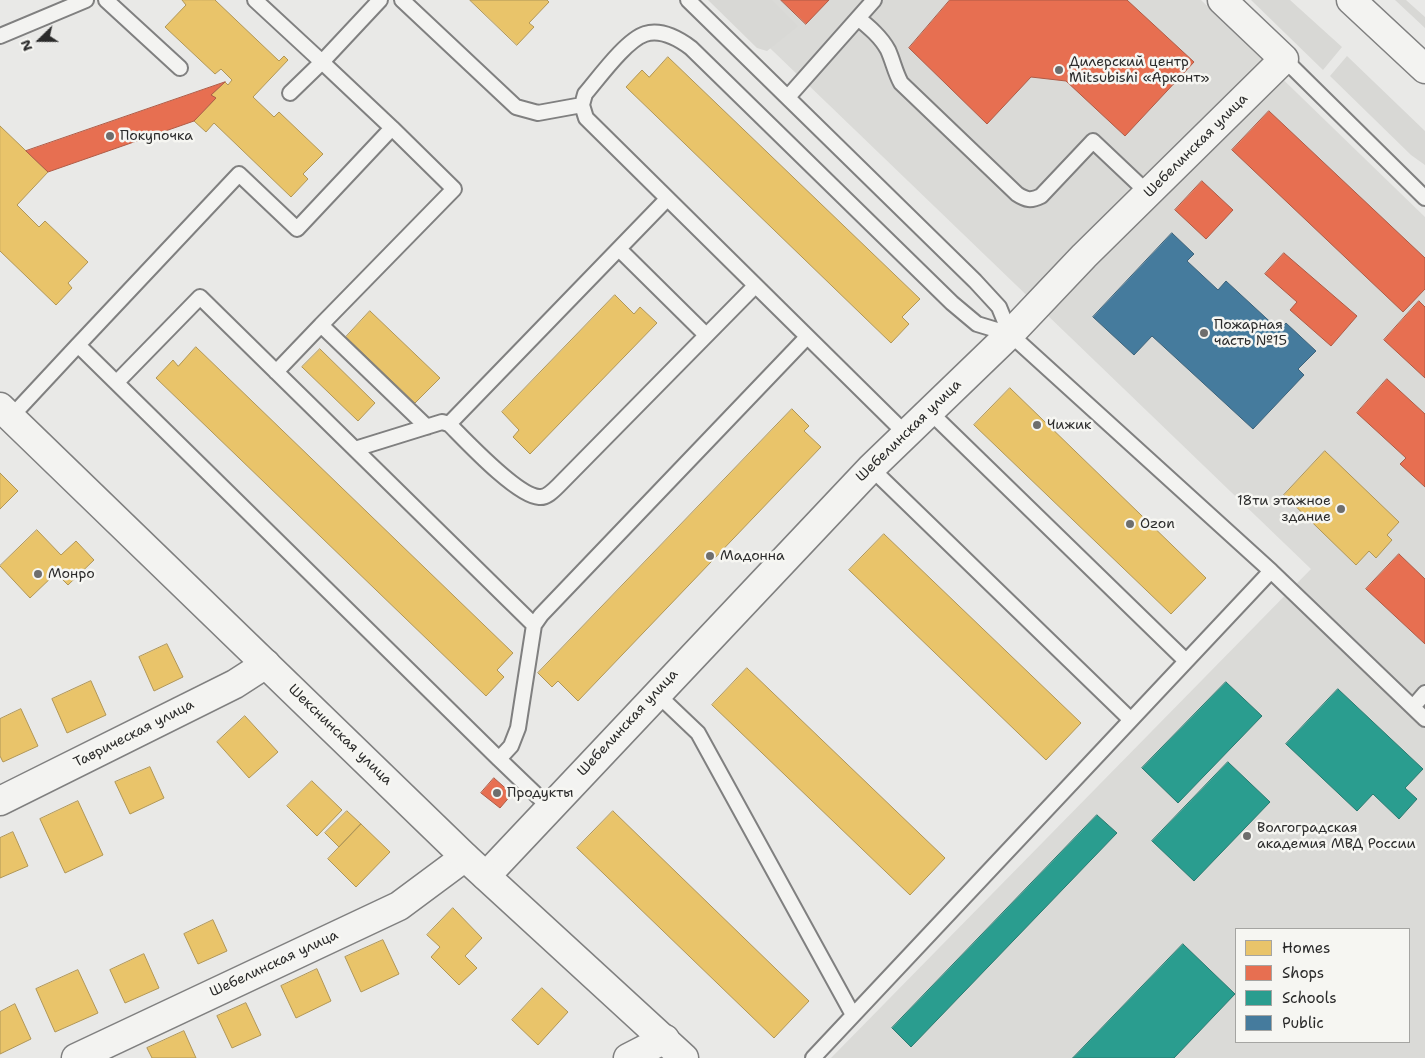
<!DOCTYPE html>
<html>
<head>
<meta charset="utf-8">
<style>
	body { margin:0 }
	#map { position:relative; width:1425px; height:1058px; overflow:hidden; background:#e9e9e7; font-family:"Shantell Sans",sans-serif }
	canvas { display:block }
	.legend { position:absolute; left:1235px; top:928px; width:175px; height:115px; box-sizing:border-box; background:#f6f6f2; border:1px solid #a5a5a2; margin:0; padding:6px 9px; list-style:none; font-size:15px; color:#2b2b2b }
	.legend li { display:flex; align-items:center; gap:10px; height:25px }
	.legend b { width:25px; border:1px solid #a5a5a2 }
	.north { position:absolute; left:15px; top:15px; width:50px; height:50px; -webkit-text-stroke:4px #f6f6f2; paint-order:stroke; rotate:248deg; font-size:14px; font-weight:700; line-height:20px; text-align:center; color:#2b2b2b }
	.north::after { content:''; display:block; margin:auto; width:18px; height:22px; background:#2b2b2b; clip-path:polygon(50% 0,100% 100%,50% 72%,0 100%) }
</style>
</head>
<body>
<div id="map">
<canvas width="1425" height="1058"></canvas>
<ul class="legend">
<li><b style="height:14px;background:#e9c46a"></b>Homes</li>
<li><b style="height:14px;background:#e76f51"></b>Shops</li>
<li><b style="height:14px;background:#2a9d8f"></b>Schools</li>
<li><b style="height:14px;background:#457b9d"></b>Public</li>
</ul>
<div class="north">N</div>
</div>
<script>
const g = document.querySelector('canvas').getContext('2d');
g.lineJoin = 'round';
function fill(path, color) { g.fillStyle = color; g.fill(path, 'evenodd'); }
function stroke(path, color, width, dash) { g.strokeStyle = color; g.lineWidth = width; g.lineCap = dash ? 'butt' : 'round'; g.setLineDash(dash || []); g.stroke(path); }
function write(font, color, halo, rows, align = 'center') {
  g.font = font + ' "Shantell Sans",sans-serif'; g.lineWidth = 5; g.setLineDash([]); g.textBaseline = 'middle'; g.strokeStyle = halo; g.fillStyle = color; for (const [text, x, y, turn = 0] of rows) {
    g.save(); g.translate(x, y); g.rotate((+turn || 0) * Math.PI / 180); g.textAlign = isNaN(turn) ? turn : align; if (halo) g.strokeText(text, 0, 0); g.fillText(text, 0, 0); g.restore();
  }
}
fill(new Path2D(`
	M720,0H1201L1425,217V1058H831L1311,569ZM1236,929H1409V1042H1236Z`), '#dadad7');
fill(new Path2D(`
	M708,0H772L798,26L767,51L757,48Z
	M1251,0H1290L1342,47L1323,70Z
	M1395,0H1406L1425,17V28Z
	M1347,56L1425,131V165L1411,155L1330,76Z`), '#d8d8d5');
const homes = new Path2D(`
	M215,0L279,61L284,56L288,60L253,97L274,117L279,112L323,154L303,174L308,179L291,197L214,123L206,132L194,121L216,98L211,95L225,82L228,85L232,80L221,69L215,74L165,27L186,5L182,0Z
	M470,0H547L549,2L529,23L534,27L517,45Z
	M668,57L920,299L902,317L909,324L891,343L626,87L642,70L649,77Z
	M0,126L48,172L17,205L39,227L45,221L88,262L68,283L72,288L56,305L0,251Z
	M615,295L634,314L640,307L657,323L530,454L513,437L519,430L502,412Z
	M370,311L440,378L415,403L346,337Z
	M196,347L513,653L497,670L504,677L486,696L156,378L173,360L178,366Z
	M320,349L375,403L358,421L302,367Z
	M1010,388L1206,578L1171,614L974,425Z
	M792,409L809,426L804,431L821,447L578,701L558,681L552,687L538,673Z
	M1325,451L1399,522L1387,535L1392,540L1376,558L1369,551L1356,565L1284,495Z
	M0,473L18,491L0,509Z
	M37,530L61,555L76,541L94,560L68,585L56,573L30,598L0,566Z
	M884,534L1081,723L1046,760L849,570Z
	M167,644L183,677L154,691L139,657Z
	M747,668L945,858L910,895L712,705Z
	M91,681L106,715L67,733L52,699Z
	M21,709L38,746L3,762L0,756V719Z
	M245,716L278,752L249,778L217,742Z
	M150,767L164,798L130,814L115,782Z
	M312,781L342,810L317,836L287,806Z
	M78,801L103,855L65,873L40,819Z
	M347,811L361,824L339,847L325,833Z
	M613,811L809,1001L774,1038L577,848Z
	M361,824L390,852L356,887L328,859Z
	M13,832L28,866L0,878V838Z
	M453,908L482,938L465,956L477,968L459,985L431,957L440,947L427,935Z
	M213,920L227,951L198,964L184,934Z
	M383,940L399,974L361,992L345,957Z
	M144,954L159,988L125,1003L110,970Z
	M317,969L331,1001L296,1018L281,986Z
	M78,970L98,1013L55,1032L36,989Z
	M542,988L568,1012L538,1045L512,1020Z
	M246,1003L261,1035L232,1048L217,1016Z
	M15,1004L31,1039L0,1054V1012Z
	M184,1031L196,1058H152L147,1048Z`);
fill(homes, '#e9c46a');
stroke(homes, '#b09657', 1);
const shops = new Path2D(`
	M781,0H829L806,24Z
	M950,0H1127L1194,62L1125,136L1066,81L1031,77L987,124L909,48Z
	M225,82L211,95L216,98L194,121L48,172L26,151Z
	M1269,111L1425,258V289L1403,312L1232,150Z
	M1202,181L1233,210L1206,239L1175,210Z
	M1284,253L1357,316L1331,346L1290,310L1297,302L1265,274Z
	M1419,301L1425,307V378L1384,340Z
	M1387,379L1425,414V487L1400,464L1406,458L1357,413Z
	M1399,554L1425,579V644L1366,589Z
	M494,778L512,794L500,808L481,793Z`);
fill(shops, '#e76f51');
stroke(shops, '#af5b46', 1);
const schools = new Path2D(`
	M1226,682L1262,716L1178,803L1142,768Z
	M1338,689L1423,769L1405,788L1417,799L1399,819L1373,794L1357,811L1286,744Z
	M1228,762L1270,802L1194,881L1152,841Z
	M1097,815L1117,833L911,1047L892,1028Z
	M1183,944L1235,994L1174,1058H1073Z`);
fill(schools, '#2a9d8f');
stroke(schools, '#2a7b71', 1);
const public = new Path2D(`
	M1172,233L1194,254L1187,261L1218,290L1226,281L1279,330L1286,323L1316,351L1298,369L1304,375L1253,429L1152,336L1134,355L1093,317Z`);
fill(public, '#457b9d');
stroke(public, '#3d637b', 1);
const lane = new Path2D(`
	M106,0L180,68
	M255,0L322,62L290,93
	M402,0L516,107L538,113L582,105
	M688,0L975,281L999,307L1010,334L1271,571L1425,719
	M858,18C869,27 881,37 888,50C893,61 895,72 901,83L1017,194C1026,200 1031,201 1041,196L1093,141L1148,193
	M0,36L86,0
	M1284,59L1425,198
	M788,97L874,0
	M619,249L706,335
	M321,325L454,189L392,128
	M78,345L239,174L297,229L392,128L322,62L380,0
	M276,372L321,325L427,427
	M117,382L200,297L534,625
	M930,412L1186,661
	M10,418L78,345L499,759L511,746L518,728L534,625L541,615L807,337
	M449,424L667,199
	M906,434L586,118L582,105L585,94C598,79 626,40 645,34C661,29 679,39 691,48L952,303L977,324L1010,334
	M355,449L442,422L449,424C466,441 517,496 539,497C546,498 553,491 558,486L755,286
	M871,468L1131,720
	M656,693L698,733L853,1015
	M1413,707L1425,693
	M499,759L549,807
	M813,1058L1271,571`);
const street = new Path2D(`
	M0,801L235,684L266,664
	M486,876L871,468L1010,334L1084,256L1284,59L1222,0
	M76,1058L399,906L465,857
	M628,1058L665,1039`);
const secondary = new Path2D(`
	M0,407L465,857L684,1058`);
const highway = new Path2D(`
	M1351,0L1425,69`);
stroke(lane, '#808080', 18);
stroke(street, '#808080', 31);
stroke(secondary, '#808080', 31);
stroke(highway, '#808080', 31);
stroke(lane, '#f3f3f1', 14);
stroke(street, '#f3f3f1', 28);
stroke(secondary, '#f3f3f1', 28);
stroke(highway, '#f3f3f1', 28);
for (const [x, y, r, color] of [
	[1059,70,5,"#6e6e6d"],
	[110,136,5,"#6e6e6d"],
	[1204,333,5,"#6e6e6d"],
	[1037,425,5,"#6e6e6d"],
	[1341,509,5,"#6e6e6d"],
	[1130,524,5,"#6e6e6d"],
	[710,556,5,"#6e6e6d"],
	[38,574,5,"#6e6e6d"],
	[497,793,5,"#6e6e6d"],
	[1247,836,5,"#6e6e6d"]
]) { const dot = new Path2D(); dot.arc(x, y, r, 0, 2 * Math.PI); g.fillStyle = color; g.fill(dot); stroke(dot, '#f6f6f2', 2); }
write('14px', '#2b2b2b', '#f6f6f2', [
	["Дилерский центр",1069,62],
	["Mitsubishi «Арконт»",1069,78],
	["Покупочка",120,136],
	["Пожарная",1214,325],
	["часть №15",1214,341],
	["Чижик",1047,425],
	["18ти этажное",1331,501,"right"],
	["здание",1331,517,"right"],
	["Ozon",1140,524],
	["Мадонна",720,556],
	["Монро",48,574],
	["Продукты",507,793],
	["Волгоградская",1257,828],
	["академия МВД России",1257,844]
], 'left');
write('14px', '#2b2b2b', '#f6f6f2', [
	["Шебелинская улица",1196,146,-45],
	["Шебелинская улица",909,431,-44],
	["Шебелинская улица",628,723,-47],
	["Таврическая улица",134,734,-27],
	["Шекснинская улица",340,735,44],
	["Шебелинская улица",274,964,-25]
]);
</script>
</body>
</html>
